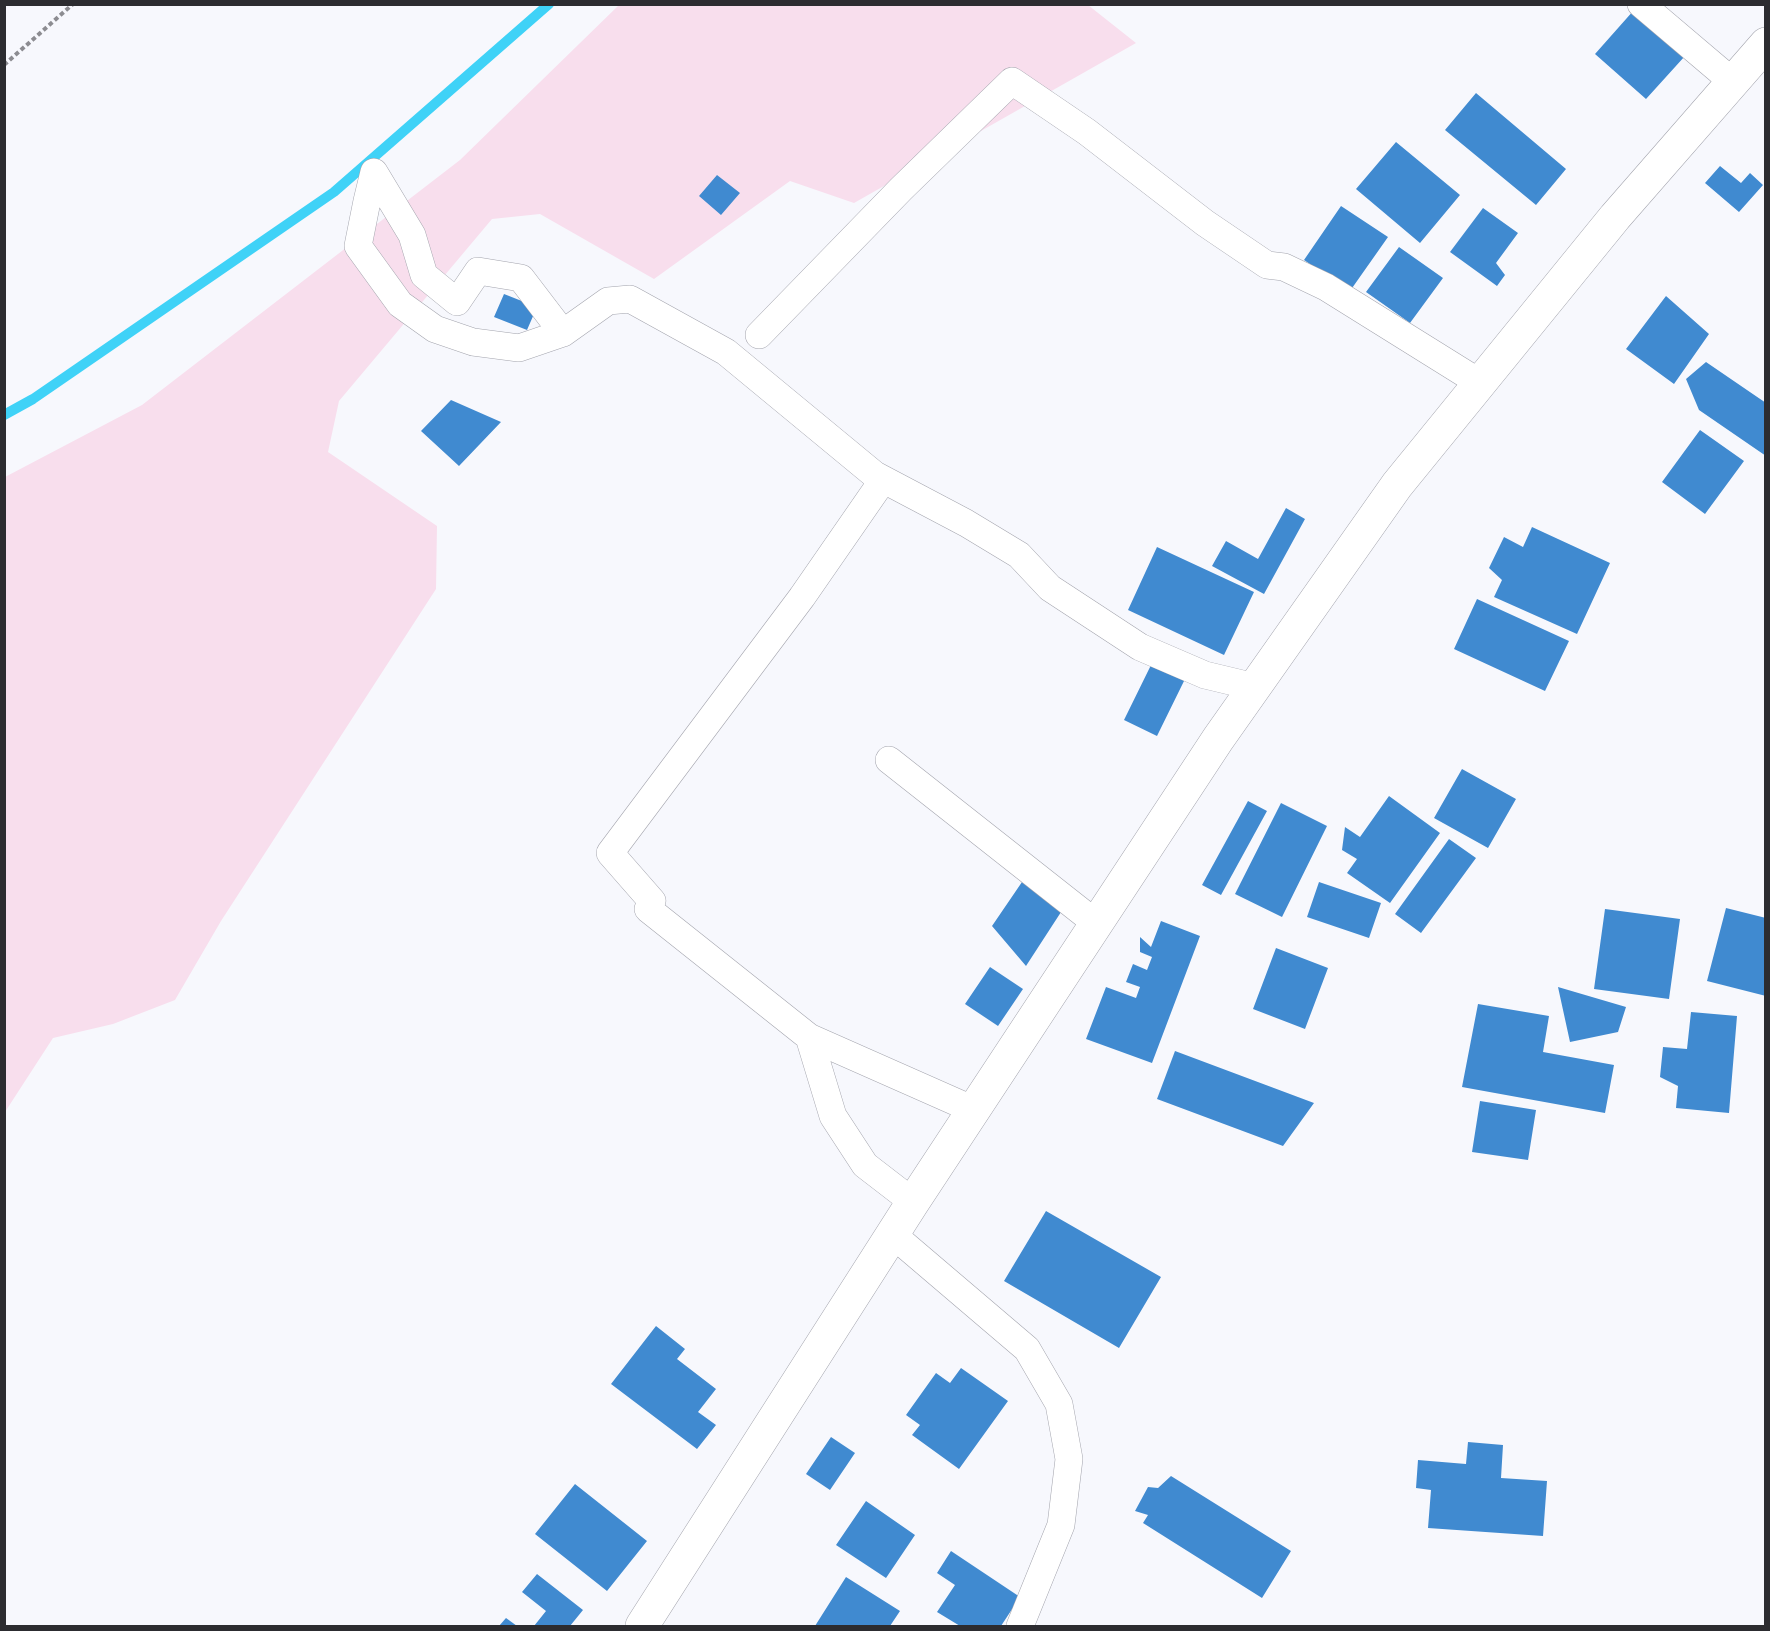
<!DOCTYPE html>
<html>
<head>
<meta charset="utf-8">
<style>
	body { margin:0 }
	#map { position:relative; width:1770px; height:1631px; overflow:hidden; background:#f7f8fd; font-family:Arial,sans-serif }
	canvas { display:block }
	.frame { position:absolute; inset:0; border:6px solid #2c2c30; pointer-events:none }
</style>
</head>
<body>
<div id="map">
<canvas width="1770" height="1631"></canvas>
<div class="frame"></div>
</div>
<script>
const g = document.querySelector('canvas').getContext('2d');
g.lineJoin = 'round';
function fill(path, color) { g.fillStyle = color; g.fill(path, 'evenodd'); }
function stroke(path, color, width, dash) { g.strokeStyle = color; g.lineWidth = width; g.lineCap = dash ? 'butt' : 'round'; g.setLineDash(dash || []); g.stroke(path); }
fill(new Path2D(`
	M619,5H1088L1136,43L854,203L790,181L654,279L540,214L492,219L339,401L328,452L437,526L436,589L221,921L175,1000L113,1024L53,1038L5,1112V477L142,405L460,160Z`), '#f8deed');
stroke(new Path2D(`
	M4,415L33,399L334,192L549,4`), '#3fd2f7', 10);
fill(new Path2D(`
	M1634,10L1685,56L1646,99L1595,54Z
	M1476,93L1566,169L1536,205L1445,130Z
	M1396,142L1460,195L1420,243L1356,189Z
	M1720,166L1741,183L1750,173L1763,185L1739,212L1705,183Z
	M717,175L740,193L721,215L699,196Z
	M1341,206L1388,237L1350,291L1304,260Z
	M1483,208L1518,233L1496,263L1505,275L1497,286L1450,252Z
	M1399,247L1443,278L1410,323L1366,292Z
	M504,294L537,307L527,330L494,317Z
	M1666,296L1709,334L1674,384L1626,349Z
	M1706,362L1766,403V456L1699,410L1686,379Z
	M451,400L501,422L459,466L421,431Z
	M1700,430L1744,461L1705,514L1662,482Z
	M1286,508L1305,519L1264,594L1212,566L1226,541L1258,559Z
	M1532,527L1610,563L1577,634L1494,597L1502,580L1489,568L1504,537L1523,547Z
	M1157,547L1254,592L1224,655L1128,610Z
	M1477,599L1569,641L1545,691L1454,649Z
	M1152,663L1185,679L1157,736L1124,720Z
	M1462,769L1516,799L1488,848L1434,818Z
	M1389,796L1440,833L1390,903L1347,873L1357,859L1342,850L1345,827L1360,837Z
	M1248,801L1267,811L1221,895L1202,885Z
	M1281,803L1327,826L1282,917L1235,894Z
	M1449,839L1476,858L1421,933L1395,914Z
	M1022,882L1063,909L1026,966L992,926Z
	M1319,882L1381,903L1369,938L1307,917Z
	M1726,908L1766,918V996L1707,981Z
	M1605,909L1680,919L1669,999L1594,989Z
	M1161,921L1200,936L1152,1063L1086,1039L1106,987L1136,998L1140,987L1126,982L1133,964L1147,970L1152,957L1140,952V937L1151,947Z
	M1276,948L1328,968L1305,1029L1253,1009Z
	M990,967L1023,989L998,1026L965,1004Z
	M1558,987L1626,1007L1618,1032L1570,1042Z
	M1478,1004L1549,1016L1543,1052L1614,1065L1605,1113L1462,1087Z
	M1691,1012L1737,1016L1729,1113L1676,1108L1678,1086L1660,1077L1663,1047L1687,1049Z
	M1175,1051L1314,1103L1283,1146L1157,1099Z
	M1480,1101L1536,1110L1528,1160L1472,1152Z
	M1046,1211L1161,1277L1119,1348L1004,1281Z
	M656,1326L685,1349L677,1359L716,1389L698,1412L716,1425L697,1449L611,1384Z
	M961,1368L1008,1401L959,1469L912,1435L920,1425L906,1415L936,1373L950,1383Z
	M831,1437L855,1453L830,1490L806,1474Z
	M1468,1442L1503,1445L1501,1478L1547,1481L1543,1536L1428,1528L1431,1490L1416,1488L1418,1460L1466,1464Z
	M1171,1476L1291,1551L1262,1598L1143,1523L1148,1515L1135,1511L1148,1487L1158,1488Z
	M575,1484L647,1541L607,1591L535,1534Z
	M866,1501L915,1535L886,1578L836,1545Z
	M951,1551L1020,1597L1001,1626H960L937,1612L955,1585L937,1573Z
	M537,1574L583,1610L570,1626H534L546,1611L522,1592Z
	M846,1577L900,1611L890,1626H815Z
	M506,1618L517,1626H499Z`), '#408ad0');
const minor = new Path2D(`
	M1641,4L1733,82
	M563,333L519,348L473,342L435,329L400,304L358,246L367,201L374,172L412,235L424,275L457,302L478,271L521,278L563,333L608,301L630,299L726,352L875,475L966,523L1019,555L1050,588L1140,647L1205,675L1255,687
	M759,335L901,189L1012,81L1087,132L1205,223L1267,265L1284,267L1326,287L1480,383
	M883,480L802,597L610,853L652,901L648,909L809,1037L833,1116L865,1165L913,1202
	M889,760L1097,924
	M809,1037L974,1110
	M892,1234L1027,1349L1059,1404L1069,1459L1061,1525L1020,1626`);
const tertiary = new Path2D(`
	M642,1626L913,1202L1218,739L1397,485L1615,217L1766,44`);
stroke(minor, '#a3a4ad', 28);
stroke(tertiary, '#a3a4ad', 34);
stroke(new Path2D(`
	M4,65L73,4`), '#8c8c91', 4, [4.5, 3]);
stroke(minor, '#fff', 27);
stroke(tertiary, '#fff', 33);
</script>
</body>
</html>
